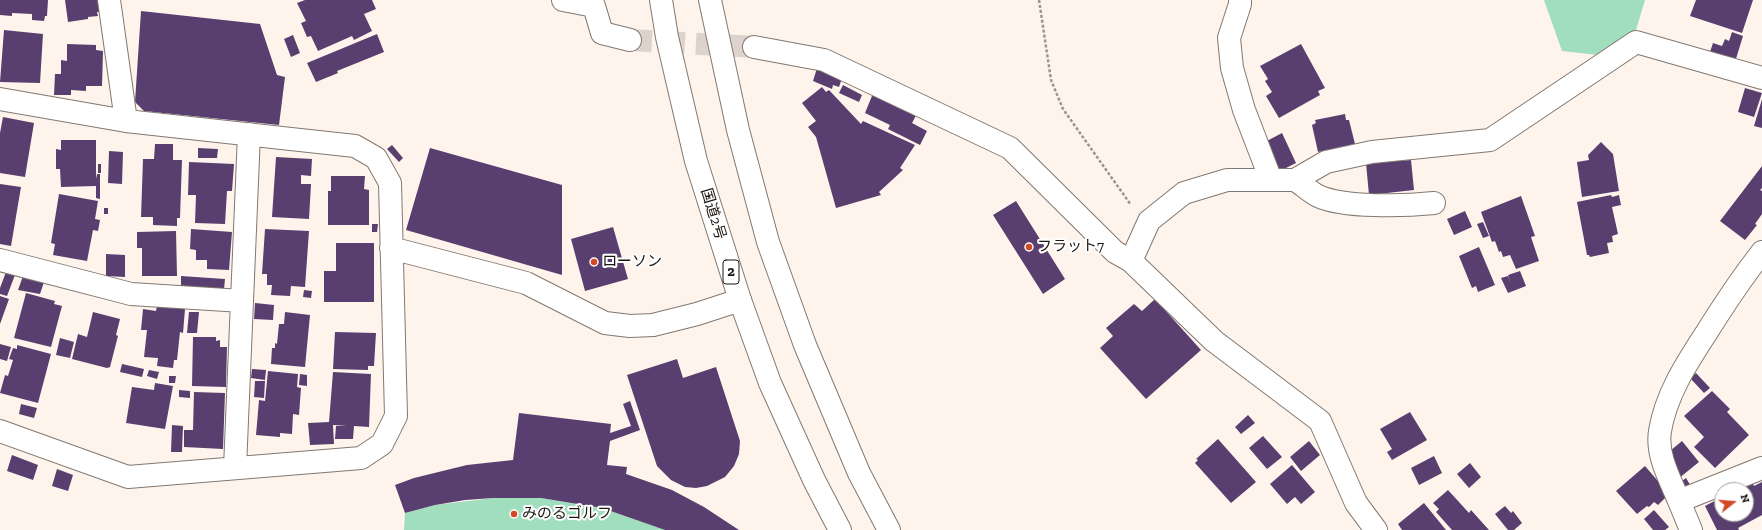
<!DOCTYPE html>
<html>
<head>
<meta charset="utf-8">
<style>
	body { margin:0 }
	#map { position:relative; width:1762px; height:530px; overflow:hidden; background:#fff4ec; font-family:"Zilla Slab",serif }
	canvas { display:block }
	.north { position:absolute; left:1714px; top:482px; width:40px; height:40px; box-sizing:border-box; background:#fff; border:1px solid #a4a2a1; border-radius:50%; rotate:73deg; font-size:11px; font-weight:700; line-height:16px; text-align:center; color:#1b1714 }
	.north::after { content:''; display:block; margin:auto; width:14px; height:18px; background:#d34928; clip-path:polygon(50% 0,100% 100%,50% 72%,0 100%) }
</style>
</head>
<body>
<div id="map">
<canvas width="1762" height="530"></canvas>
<div class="north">N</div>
</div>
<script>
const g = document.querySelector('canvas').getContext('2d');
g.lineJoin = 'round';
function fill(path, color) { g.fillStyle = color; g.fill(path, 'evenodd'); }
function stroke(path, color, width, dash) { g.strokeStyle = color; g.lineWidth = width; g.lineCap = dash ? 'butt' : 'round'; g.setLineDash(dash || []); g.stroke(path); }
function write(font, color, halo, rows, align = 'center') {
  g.font = font + ' "Zilla Slab","Noto Sans JP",serif'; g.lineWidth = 4; g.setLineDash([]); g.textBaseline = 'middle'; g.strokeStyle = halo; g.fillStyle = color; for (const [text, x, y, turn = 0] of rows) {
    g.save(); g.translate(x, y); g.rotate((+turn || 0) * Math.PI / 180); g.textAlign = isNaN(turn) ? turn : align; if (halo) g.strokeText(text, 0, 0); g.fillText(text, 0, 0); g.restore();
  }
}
fill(new Path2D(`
	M1544,0H1645L1636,30L1607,56L1562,51Z
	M493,498H541L602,508L665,530H404L405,513L435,505Z`), '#a0debd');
fill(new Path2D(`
	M0,0H48L47,16H45L44,21L32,20V14L12,13V16L0,15Z
	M65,0H101L103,12H97L98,16L88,17V19L68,22Z
	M305,0H372L376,9L364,14L372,31L354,40L352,36L318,51L311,36L307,37L301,23L306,21L297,3Z
	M1696,0H1753L1742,33L1690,16Z
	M141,11L260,24L277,75L285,77L279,125L144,111L135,102Z
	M4,30L43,34L40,83L0,82Z
	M1732,32L1743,36L1735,62L1709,55L1713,43L1722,46L1725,39L1729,41Z
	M377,34L384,52L337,71L338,73L316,82L307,63Z
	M293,35L300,53L291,57L284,39Z
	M67,44L96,45V50L103,51L102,86H86V91L71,90V95H54L55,74H61V60L67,61Z
	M1301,44L1325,88L1318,91L1320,95L1279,118L1266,96L1272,92L1265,81L1268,79L1260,66Z
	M818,65L844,72L839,87L833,85L832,89L813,81Z
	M843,85L862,95L859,102L839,93Z
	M822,87L826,92L829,90L861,124L863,121L915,145L900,168L903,170L879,192L881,195L836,208L816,137L808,127L816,121L802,103Z
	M1745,88L1762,93L1754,117L1738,112Z
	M874,91L920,108L912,123L927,131L920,145L888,129L890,125L865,113Z
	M1762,99V128L1754,126Z
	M1345,114L1346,120H1349L1355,144L1318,152L1312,125L1316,123L1315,120Z
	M3,117L34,123L25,177L0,173V133Z
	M1282,133L1296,163L1280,171L1265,142Z
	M61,140H96V179L97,174H100V199L96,198V186L61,187L60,169H56V149L61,150Z
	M1601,142L1613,154L1619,191L1582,197L1577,162L1589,160L1588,155Z
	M155,144H173V160H182L180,218H177V226L153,225V217H141L143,159H154Z
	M392,145L403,158L399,162L387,149Z
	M198,148L218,149L217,158H198Z
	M430,148L562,185V275L406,230Z
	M109,151L123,152L122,184L108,183Z
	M276,157L312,159L311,176L301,175V184H311L309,219L272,217Z
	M1411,160L1414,190L1369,195L1366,163Z
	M189,162L234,164L232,191H227L225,224L195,223L196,195H188Z
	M98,164H101V173H98Z
	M1762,166V188L1760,190L1762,191V214L1755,224L1757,225L1745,240L1720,221Z
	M331,176H365L364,189L369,190V225H328V191H331Z
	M0,184L21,187L11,246L0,244Z
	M59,194L98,201L95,219L100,220L98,231L93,230L87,261L53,255L55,244L51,243Z
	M1611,195L1612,197L1619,195L1621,205L1612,207L1618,234L1612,236L1613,242L1607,243L1609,253L1590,257L1589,255H1587L1577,202Z
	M1521,196L1535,236L1531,237L1539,261L1516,269L1510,255L1503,257L1501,251L1499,252L1495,241L1492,242L1481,212Z
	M1016,201L1065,279L1043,294L993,215Z
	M104,208H108V214H104Z
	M1465,211L1472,227L1454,235L1447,219Z
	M1483,222L1489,236L1483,238L1477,224Z
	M372,224H378L377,232H372Z
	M613,227L628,279L585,291L571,239Z
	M191,229L232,232L229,270L207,269V260H196V250L190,249Z
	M265,229L309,231L305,287L291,286L290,296L271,295L272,285H267V274H262Z
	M176,231L177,276H142V248H137V232Z
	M336,243H374V302H324V271H336Z
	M1479,247L1495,285L1478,292L1476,286L1472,288L1459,256Z
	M106,254L125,255V277L106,276Z
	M1520,271L1526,286L1508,293L1501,278L1508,276L1511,284L1508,275Z
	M6,272L15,275L7,296L0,294V288Z
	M23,276L44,282L40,294L18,290Z
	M181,276L225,279L224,289L181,286Z
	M304,290L312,291L311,298L303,297Z
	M26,293L55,301L54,304L62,306L51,347L14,338Z
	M0,296L9,299L0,324Z
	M1155,299L1201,350L1146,399L1100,348L1113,336L1106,328L1134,304L1142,311Z
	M255,303L274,305L273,320L254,319Z
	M157,306L185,309L183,333L180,332L177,360H174L173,368L157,366L158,358L144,357L147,330H141L143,309L156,311Z
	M93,312L120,319L116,335L118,336L110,367L107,368L72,359L78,334L87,337Z
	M189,312H199L197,333H187Z
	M285,312L310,315L305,367L271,364L272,348H275V343L277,344L279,324H284Z
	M335,332L376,333L374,366H368V370L333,369Z
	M193,337H216V341L220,340V347H227L226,387L192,386Z
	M60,338L74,342L70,358L56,355Z
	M0,344L11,347L7,361L0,359Z
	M17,345L51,354L38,403L0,393L5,375L8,376L13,360L9,359L13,348L17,349Z
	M677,359L683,378L716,367L740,441L739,454L734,466L725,477L707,486L696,488L685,487L671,480L657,466L627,375Z
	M122,364L144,369L142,377L120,372Z
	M252,369L266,370L265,380L251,378Z
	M149,370L159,372L157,379L147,376Z
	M268,371L298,374L297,387L301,388L299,415L293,414L292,434L280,433V437L256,435L259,400L265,401Z
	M333,372L371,374L369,427L354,426L353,439H335L336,426H347L333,425L334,444L310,445L308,423L329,422Z
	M1696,373L1710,388L1704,393L1690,378Z
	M300,374L307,375V386L299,385Z
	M169,376H176L175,383H169Z
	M255,381H265L264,398L254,397Z
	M155,383L173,386L165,429L126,423L132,387L154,390Z
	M179,390L190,391V398L179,397Z
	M1712,391L1730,409L1727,412L1749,435L1715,468L1694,447L1704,437L1684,416Z
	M194,392L225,393L223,449L184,447V430H193Z
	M630,401L640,430L610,441L607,465L627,467L626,474L672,490L704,507L739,530H665L602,508L541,498H493L465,500L435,505L405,513L395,485L414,478L467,465L513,460L519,413L611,424L610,433L631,426L623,404Z
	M21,404L37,408L34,418L19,414Z
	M1410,412L1427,440L1392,460L1387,452L1392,449L1380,429Z
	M1248,415L1255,423L1241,434L1235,427Z
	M172,425L183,426L182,452H171Z
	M1263,436L1282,457L1267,469L1249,448Z
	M1218,439L1256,482L1231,503L1195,463L1198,460L1196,459Z
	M1309,441L1320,455L1301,471L1290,457Z
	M1682,441L1699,462L1678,479L1670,451Z
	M12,455L38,465L33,480L7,471Z
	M1434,456L1442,473L1419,485L1411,468Z
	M1470,463L1481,477L1469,488L1457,474Z
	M1292,465L1315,492L1301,504L1295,497L1287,504L1270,484Z
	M1645,466L1669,494L1658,505L1654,502L1649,507L1647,506L1637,514L1616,491Z
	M57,469L73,475L68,491L52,486Z
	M1686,478L1692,488L1684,493L1678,484Z
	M1752,481L1754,486L1762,482V515L1738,528L1739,530H1717L1705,506L1722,497V514H1746V490H1735Z
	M1448,490L1469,513L1471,510L1489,530H1452L1436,512L1439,509L1433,503Z
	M1424,503L1446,530H1402L1398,524Z
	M1505,506L1511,513L1513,511L1522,523L1514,530H1508L1495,514Z
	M1654,510L1669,527L1665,530H1653L1644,519Z`), '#583f6f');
stroke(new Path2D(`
	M630,40L754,47`), '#ddd3cc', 22, [22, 11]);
const minor = new Path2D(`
	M109,0L126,121
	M563,0L594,6L602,33L630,40
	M1240,0V4L1229,38L1232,68L1244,110L1271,180
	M754,47L824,60L1010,148L1115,252L1131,261L1214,341L1320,421L1356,503L1376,530
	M0,99L126,121L355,146L376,158L390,183L396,416L382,444L361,458L128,477L0,431
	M1295,180C1303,185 1310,192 1318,196C1344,208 1405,206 1434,203
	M391,248L526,283L605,323L630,326L653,325L697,314L740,300
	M1762,252C1741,279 1723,306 1705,335C1686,364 1666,395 1660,431C1656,455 1670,479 1679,501L1762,468
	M0,260L131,294L242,301
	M1131,261L1149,221L1184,193L1227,180H1295L1326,162L1372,152L1490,140L1636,42L1762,78
	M235,468L249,134
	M1679,501L1691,530`);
const trunk = new Path2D(`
	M661,0L667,37L696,161L740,300L770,383L814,480L840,530
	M710,0L738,130L768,242L805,345L859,473L889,530`);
stroke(minor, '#817871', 24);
stroke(trunk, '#817871', 24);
stroke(new Path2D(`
	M1039,0L1051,80L1063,109L1131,205`), '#9c948e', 2.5, [3, 2]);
stroke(minor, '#fff', 22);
stroke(trunk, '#fff', 22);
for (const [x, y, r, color] of [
	[1029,247,4,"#d34928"],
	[594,262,4,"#d34928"],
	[514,514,4,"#d34928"]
]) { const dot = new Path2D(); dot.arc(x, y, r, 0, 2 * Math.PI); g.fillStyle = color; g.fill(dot); stroke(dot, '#fff', 1.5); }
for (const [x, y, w] of [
	[731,272,16]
]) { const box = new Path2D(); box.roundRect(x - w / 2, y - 12, w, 24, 3); g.fillStyle = '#fff'; g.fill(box); stroke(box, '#1b1714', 1); }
write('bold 14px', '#1b1714', null, [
	["2",731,272]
]);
write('15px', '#1b1714', '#fff', [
	["国道2号",713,214,73]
]);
write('15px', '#1b1714', '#fff', [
	["フラット7",1037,247],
	["ローソン",602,262],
	["みのるゴルフ",522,514]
], 'left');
</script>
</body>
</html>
